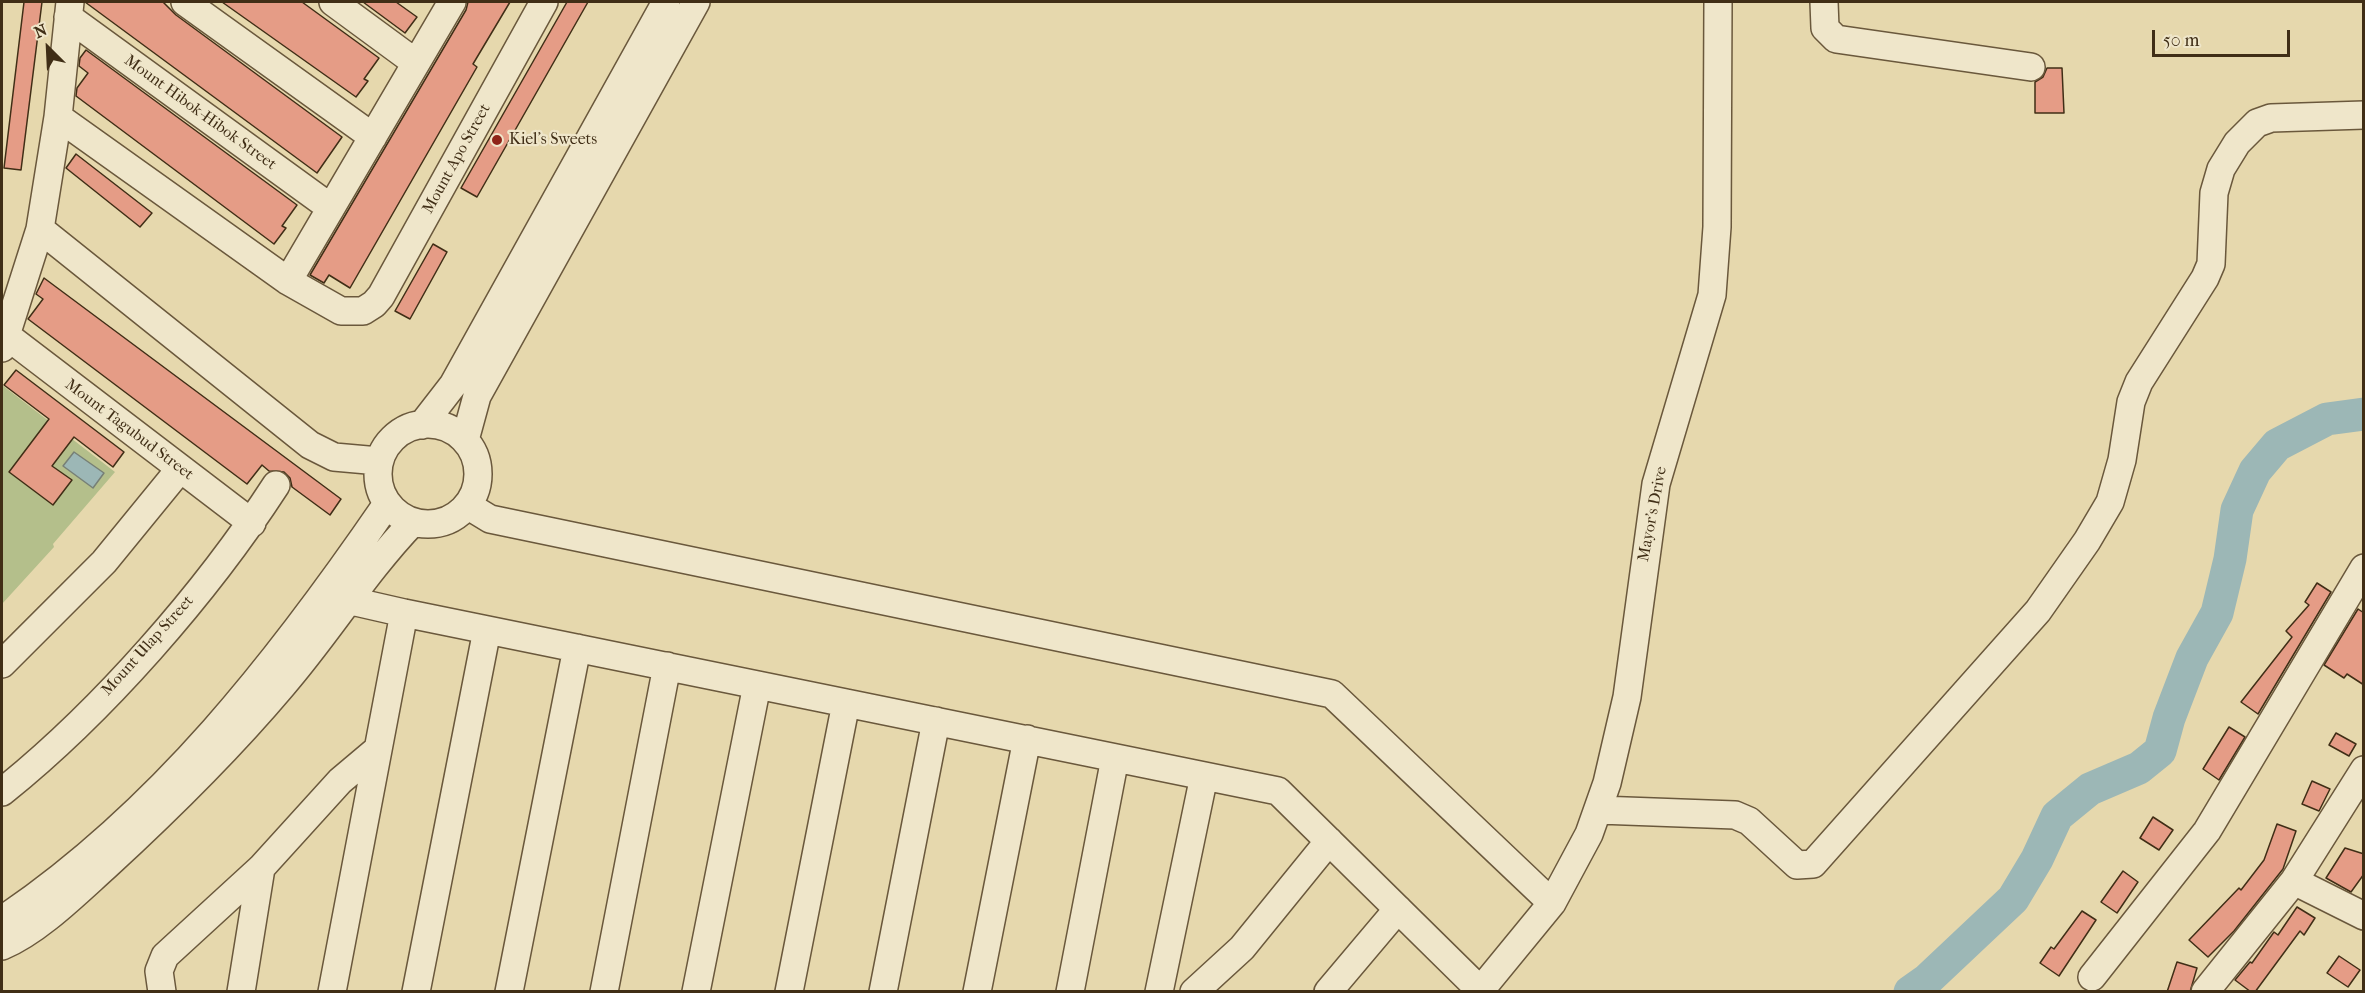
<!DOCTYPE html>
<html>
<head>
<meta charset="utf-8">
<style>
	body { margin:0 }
	#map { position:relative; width:2365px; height:993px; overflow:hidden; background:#e6d8ad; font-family:"IM FELL French Canon",serif }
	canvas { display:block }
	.frame { position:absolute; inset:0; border:3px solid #402e16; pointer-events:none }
	.north { position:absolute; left:18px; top:18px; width:60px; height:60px; -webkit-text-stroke:4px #efe6ca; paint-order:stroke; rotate:336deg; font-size:16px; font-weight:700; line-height:24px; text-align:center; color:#402e16 }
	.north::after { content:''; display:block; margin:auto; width:21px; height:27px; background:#402e16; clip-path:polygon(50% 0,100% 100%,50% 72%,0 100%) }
	.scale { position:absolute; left:2152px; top:30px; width:138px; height:27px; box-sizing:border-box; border:3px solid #402e16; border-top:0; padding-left:8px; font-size:18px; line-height:21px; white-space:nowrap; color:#402e16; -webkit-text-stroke:4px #efe6ca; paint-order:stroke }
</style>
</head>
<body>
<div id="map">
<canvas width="2365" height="993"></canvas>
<div class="frame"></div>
<div class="north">N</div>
<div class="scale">50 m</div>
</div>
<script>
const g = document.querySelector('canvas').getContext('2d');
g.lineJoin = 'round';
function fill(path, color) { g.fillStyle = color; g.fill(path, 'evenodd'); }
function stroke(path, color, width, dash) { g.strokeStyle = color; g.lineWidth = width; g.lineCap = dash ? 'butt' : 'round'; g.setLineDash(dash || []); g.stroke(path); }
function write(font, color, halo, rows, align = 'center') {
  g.font = font + ' "IM FELL French Canon",serif'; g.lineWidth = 4.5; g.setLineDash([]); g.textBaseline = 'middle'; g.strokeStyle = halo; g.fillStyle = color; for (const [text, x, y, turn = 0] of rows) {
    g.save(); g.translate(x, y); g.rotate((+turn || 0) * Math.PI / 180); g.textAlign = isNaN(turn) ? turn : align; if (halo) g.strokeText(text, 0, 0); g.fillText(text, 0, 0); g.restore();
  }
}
fill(new Path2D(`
	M2,385L115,472L53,544L54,547L2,604Z`), '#b4bf8b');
const water = new Path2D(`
	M74,452L104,473L93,488L63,466Z`);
fill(water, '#9cb7b6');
stroke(water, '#778076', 1.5);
stroke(new Path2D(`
	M1910,992L1927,980L2013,899L2037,859L2057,816L2090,789L2139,768L2160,751L2169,718L2192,658L2217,613L2230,559L2237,510L2255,471L2277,445L2327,419L2364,414`), '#9cb7b6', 33);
const building = new Path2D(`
	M24,2H42L21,170L4,168Z
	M85,2H163L176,15L342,137L317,173Z
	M222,2H302L379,58L364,79L368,81L356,97Z
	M363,2H396L417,17L405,33Z
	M468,2H510L473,64L477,67L350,288L329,275L324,283L310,275L466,10Z
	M567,2H588L477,197L461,188Z
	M86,50L297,205L282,226L286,228L274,244L76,96L77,88L88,73L79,66L80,58Z
	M2047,68H2062L2064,113H2035V82L2043,77Z
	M76,154L152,213L140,227L66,168Z
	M433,244L447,252L410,319L395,311Z
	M44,278L341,499L330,515L292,487L290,478L284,472L269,471L262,465L247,484L28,319L43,299L36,294Z
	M16,370L124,452L113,467L74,437L52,466L72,480L53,505L9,472L49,419L4,385Z
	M2317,583L2331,592L2258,714L2241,702L2292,637L2286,631L2309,605L2305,602Z
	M2358,609L2364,613V685L2347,674L2344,678L2324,665Z
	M2229,727L2245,737L2219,780L2203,769Z
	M2336,733L2356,744L2349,756L2329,745Z
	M2312,781L2330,789L2319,811L2302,804Z
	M2153,817L2173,830L2159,850L2140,838Z
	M2277,824L2296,831L2283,869L2234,931L2208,957L2189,940L2239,888L2241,890L2264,860Z
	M2345,848L2364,854V874L2351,892L2326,878Z
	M2123,871L2138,882L2117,913L2101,902Z
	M2297,907L2315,918L2304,935L2300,931L2255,992H2251L2235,980L2250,962L2252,963L2274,932L2278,935Z
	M2082,911L2096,920L2059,976L2040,963L2051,947L2054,949Z
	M2339,956L2360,970L2348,987L2327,973Z
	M2177,962L2197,968L2190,992H2167Z`);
fill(building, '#e59c86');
stroke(building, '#402e16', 1.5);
const minor = new Path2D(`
	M185,2L373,137
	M333,2L416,63
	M1824,2L1825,28L1836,39L2031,67
	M68,17L331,208
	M58,117L288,281L341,311H363L374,304L381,296L544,2
	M40,229L310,445L334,457L379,461
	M288,281L452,2
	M7,336L252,523
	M2,348L40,229L58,117L70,2
	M378 474a50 50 0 1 1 100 0a50 50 0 1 1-100 0Z
	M422,425L453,385L666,2
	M465,440L477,396L696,2
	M467,505L490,519L1332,694L1552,903
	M328,590L347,600L404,613L1278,791L1480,990
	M2,664L104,562L180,469
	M2,792C102,712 206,593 276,485
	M1599,810L1735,815L1749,821L1797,865L1813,864L2038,611L2087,541L2110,502L2122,460L2131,402L2139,382L2205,278L2211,264L2214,193L2221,169L2237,143L2257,123L2271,118L2364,115
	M2294,881L2364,916
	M2,920C161,813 280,660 387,504
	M2,946C38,931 77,892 106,866C168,809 228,750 282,686C328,633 364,573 413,522
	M2092,977L2207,831L2364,568
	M162,992L159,971L165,956L261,868L340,781L378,749
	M241,992L261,868
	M332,992L404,613
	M416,992L487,630
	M509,992L577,648
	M604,992L667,666
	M696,992L757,685
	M789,992L846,703
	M883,992L936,721
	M977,992L1027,739
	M1070,992L1115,758
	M1159,992L1204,776
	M1194,992L1242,948L1329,841
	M1328,992L1398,909
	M1479,992L1552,903L1589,834L1607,783L1627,697L1656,484L1712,295L1717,227L1718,2
	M2205,992L2294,881L2364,770`);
stroke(minor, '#6a583c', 30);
stroke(minor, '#efe6ca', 27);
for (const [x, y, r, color] of [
	[497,140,6,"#8f2418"]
]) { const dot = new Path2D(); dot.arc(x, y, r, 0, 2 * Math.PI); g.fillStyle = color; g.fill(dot); stroke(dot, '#efe6ca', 2); }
write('16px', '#402e16', '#efe6ca', [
	["Mount Hibok-Hibok Street",200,113,36],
	["Mount Apo Street",457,159,-61],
	["Mount Tagubud Street",129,430,37],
	["Mayor's Drive",1653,514,-79],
	["Mount Ulap Street",148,646,-48]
]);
write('16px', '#402e16', '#efe6ca', [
	["Kiel's Sweets",509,140]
], 'left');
</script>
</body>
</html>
